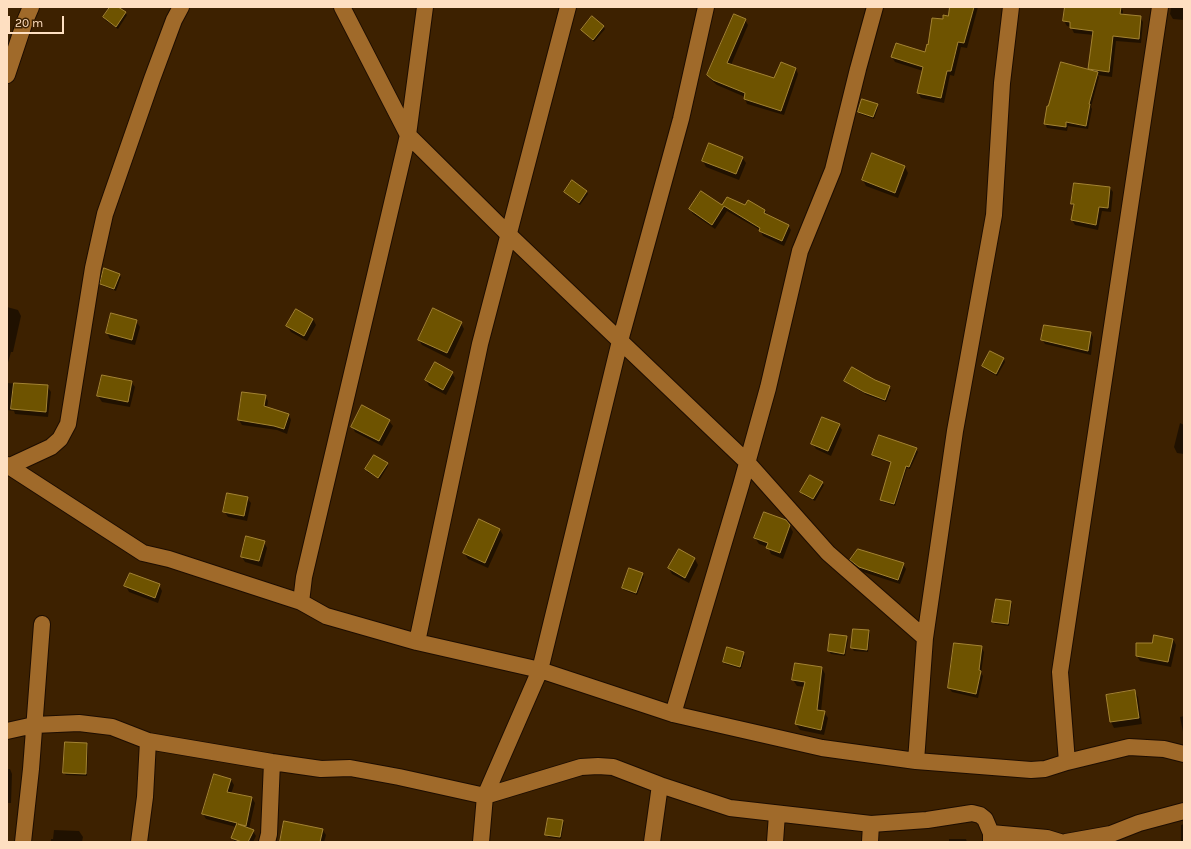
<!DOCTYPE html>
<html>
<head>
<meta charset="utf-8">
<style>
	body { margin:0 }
	#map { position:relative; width:1191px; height:849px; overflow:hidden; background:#3d2100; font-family:Karla,sans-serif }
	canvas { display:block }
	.frame { position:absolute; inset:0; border:8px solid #fedfc1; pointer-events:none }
	.scale { position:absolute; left:8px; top:16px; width:56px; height:18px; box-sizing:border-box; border:2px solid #fedfc1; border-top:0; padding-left:5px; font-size:12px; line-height:14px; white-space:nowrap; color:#fedfc1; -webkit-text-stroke:3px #3d2100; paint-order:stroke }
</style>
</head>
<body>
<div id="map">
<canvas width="1191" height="849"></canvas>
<div class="frame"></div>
<div class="scale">20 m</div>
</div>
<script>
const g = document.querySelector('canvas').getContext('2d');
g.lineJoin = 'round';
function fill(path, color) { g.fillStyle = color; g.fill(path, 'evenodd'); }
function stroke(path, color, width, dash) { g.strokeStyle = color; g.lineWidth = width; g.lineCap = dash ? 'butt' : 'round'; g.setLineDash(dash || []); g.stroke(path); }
fill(new Path2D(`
	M111,7H117L125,13L127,15L118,29L105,20L104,17Z
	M951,7H978L967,48L961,47L954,76L950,75L944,103L921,98L918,92L923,71L895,62L892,57L926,54L943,20L949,17Z
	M1066,7H1121L1123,11V15L1140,17L1143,22L1141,43L1116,41L1112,77L1098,75L1099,77L1091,107L1092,109L1088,129L1068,126L1067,131L1047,128L1045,124L1091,71L1089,69L1094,35L1074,33L1071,27L1067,26L1064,21Z
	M1171,7H1184V20L1173,19L1170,14Z
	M745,20L748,25L731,65L774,79L781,63L796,69L798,74L784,115L747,104L745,99V97L717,85L711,80L708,74Z
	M603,26L605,29L594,42L582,30Z
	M877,105L878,108L874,119L860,114L859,112Z
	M742,157L746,163L739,180L706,167L703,161Z
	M905,167L908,173L898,198L866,186L863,180Z
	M572,181L587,192L588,194L580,205L566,194L565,192Z
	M1110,188L1113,192L1111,212L1102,211L1098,230L1075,225L1072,220L1074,208L1072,204Z
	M727,198L746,206L765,211L768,216L788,225L791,230L784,246L763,236L760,230L727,211L715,229L693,214L690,209L723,207Z
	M119,275L121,277L116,291L103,286L101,284Z
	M7,307L18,310L21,316L13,352H11L7,366Z
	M313,319L316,325L307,341L291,332L287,326Z
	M136,321L140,327L135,345L110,339L107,333Z
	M461,323L464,329L450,359L422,345L419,340Z
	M1090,332L1093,337L1091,355L1045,344L1042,339Z
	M991,352L1004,359L1005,362L997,376L985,369L983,366Z
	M452,373L455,378L446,395L429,386L426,380Z
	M845,381L889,387L891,390L886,402L867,395L847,383Z
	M131,382L135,387L130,407L102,402L98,396Z
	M7,383L47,386L51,392L48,417L15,414L14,411L7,410Z
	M243,393L265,396L268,401L267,408L289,415L291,420L287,434L277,430L242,425L239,420Z
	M389,421L393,426L382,446L355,432L352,426Z
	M1180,423L1184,425V454L1177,453L1174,447Z
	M839,425L842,430L831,456L816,449L813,444Z
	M916,449L918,452L910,469L907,468L895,506L883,502L881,500L892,463L875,458L873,455Z
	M387,464L388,466L380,479L367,472L366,469Z
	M822,483L824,485L815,501L803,495L802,492Z
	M247,498L251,503L247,521L228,517L224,511Z
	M479,520L500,530L503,535L488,568L468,559L464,553Z
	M790,526L793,532L783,559L771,554L768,547L759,544L755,538Z
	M264,542L267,548L262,567L245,562L242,557Z
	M679,551L695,559L698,565L689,583L672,574L669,568Z
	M851,560L903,564L906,569L900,584L863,572L854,565Z
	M642,574L644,576L637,595L624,590L623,588Z
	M159,585L162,591L158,603L129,592L126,586Z
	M1010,602L1012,604L1009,626L995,624L993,622Z
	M869,631L870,634L868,652L854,651L852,648Z
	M846,637L848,640L845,656L831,654L829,651Z
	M1173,639L1176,645L1171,667L1140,661L1137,656L1153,644Z
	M981,647L984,652L981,673L983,676L978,698L952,692L949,688Z
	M743,653L745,656L741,669L725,664L724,662Z
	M822,668L825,674L821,711L824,712L828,718L824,735L800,730L796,724L805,687L797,686L793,680Z
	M1135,692L1138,697L1142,724L1114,728L1111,722L1107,695Z
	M1184,716V737L1180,717Z
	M87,744L88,746L87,776L66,775L64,773Z
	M7,769H10L12,774L11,803H7Z
	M231,780L234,785L231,794L252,798L255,803L249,829L253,831L256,836L253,842H235L232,837L236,827L206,819L203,814Z
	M562,821L564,823L561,839L548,837L547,835Z
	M1184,824V842H1181V825Z
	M322,829L326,835L324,842H281Z
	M54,830L79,831L83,837L82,842H51V839H53Z
	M949,839H966L967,842H949Z`), '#0007');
const building = new Path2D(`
	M110,7H118L126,12L116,27L103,17Z
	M950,7H974L964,43L958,42L951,71H947L941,98L917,93L923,67L891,57L896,43L925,52L927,44L928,45L932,18L943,19V15L948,16Z
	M1065,7H1121L1120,14L1141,16L1139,39L1113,36L1109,72L1088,69L1093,31L1070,28V22L1063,21Z
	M734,14L746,19L727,63L774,78L781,62L796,68L781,111L744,99L745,93L713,80L707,75Z
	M592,16L604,26L593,40L581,30Z
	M1061,62L1098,72L1089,104H1090L1086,126L1066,122V127L1044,124L1047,106H1048Z
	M862,99L878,104L873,117L858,112Z
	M709,143L743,157L736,174L702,161Z
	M872,153L905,166L895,193L862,180Z
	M572,180L587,191L579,203L564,192Z
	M1074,183L1110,187L1108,208L1099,207L1096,225L1071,220L1074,204H1071Z
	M701,191L722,205L727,197L745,205L748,200L765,210L764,213L789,225L782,241L759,231L760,228L724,206L712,225L689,209Z
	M104,268L120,274L114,289L100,284Z
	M433,308L462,322L447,353L418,340Z
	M296,309L313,319L304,336L286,326Z
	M111,313L137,320L132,340L106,333Z
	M1044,325L1091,332L1088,351L1041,340Z
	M990,351L1004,358L996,374L982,366Z
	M435,362L453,372L443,390L425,380Z
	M852,367L875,380L890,386L885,400L864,392L844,381Z
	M102,375L132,381L128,402L97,396Z
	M14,383L48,385L46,412L11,409Z
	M242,392L266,395L264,406L289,414L284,429L274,426L238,420Z
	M362,405L390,420L379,441L351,427Z
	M822,417L840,424L828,451L811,444Z
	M879,435L917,448L909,467L906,466L894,504L880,500L891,462L872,455Z
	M374,455L388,463L378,478L365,469Z
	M810,475L823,482L813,499L800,492Z
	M227,493L248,497L244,516L223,512Z
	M764,512L786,520L790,525L780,553L766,548L768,543L754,538Z
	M479,519L500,529L485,563L463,553Z
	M246,536L265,541L259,561L241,557Z
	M679,549L695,558L685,578L668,568Z
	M858,549L904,563L898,580L859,567L850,560Z
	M629,568L643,573L636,593L622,588Z
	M130,573L160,584L155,598L124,586Z
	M996,599L1011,601L1008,624L992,622Z
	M853,629L869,630L867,650L851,648Z
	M830,634L847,636L844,654L828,651Z
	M1154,635L1173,639L1168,662L1136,656V643H1152Z
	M954,643L982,646L979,670L981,671L976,694L948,688Z
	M727,647L744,652L740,667L723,662Z
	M795,663L822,667L817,710L825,711L821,730L795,724L805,682L792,680Z
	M1135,690L1139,718L1110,722L1106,695Z
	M65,742L87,743L86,774L63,773Z
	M214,774L231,779L227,792L252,797L246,826L238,824L254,830L248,842H242L231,838L237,823L202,814Z
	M548,818L563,820L560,837L545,835Z
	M284,821L323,829L320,842H280Z`);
fill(building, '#6e5300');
stroke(building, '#a38332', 1);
const street = new Path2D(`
	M342,7L408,135L508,234L747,462L828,553L925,638
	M7,75L25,21L31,7
	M7,465L143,553L169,559L301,602L326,616L417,642L540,670L673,714L822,748L916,761L1031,770L1045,769L1067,762L1129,747L1164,749L1184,754
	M10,466L51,447L60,439L68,424L93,268L105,214L152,79L174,20L181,7
	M301,602L304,577L408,135L425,7
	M417,642L480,344L568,7
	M673,714L741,485L768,388L800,251L833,170L858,69L875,7
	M7,731L34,725L79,723L112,727L148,741L272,762L321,769L350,768L399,777L485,796L581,767L598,766L613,767L660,785L730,808L871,824L927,820L972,813L980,815L985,819L991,833V842
	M916,761L925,638L955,431L994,215L1002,83L1011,7
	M1067,762L1060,672L1160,7
	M991,833L1047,838L1060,842
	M23,842L31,769L42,624
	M139,842L145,797L148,741
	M267,842L269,834L272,762
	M481,842L485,796L540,670L620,341L681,119L706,7
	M652,842L660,785
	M775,842L777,814
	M870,842L871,824
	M1066,842L1111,834L1139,823L1184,811`);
stroke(street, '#1d0d00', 18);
stroke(street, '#a06a2a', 16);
</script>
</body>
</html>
